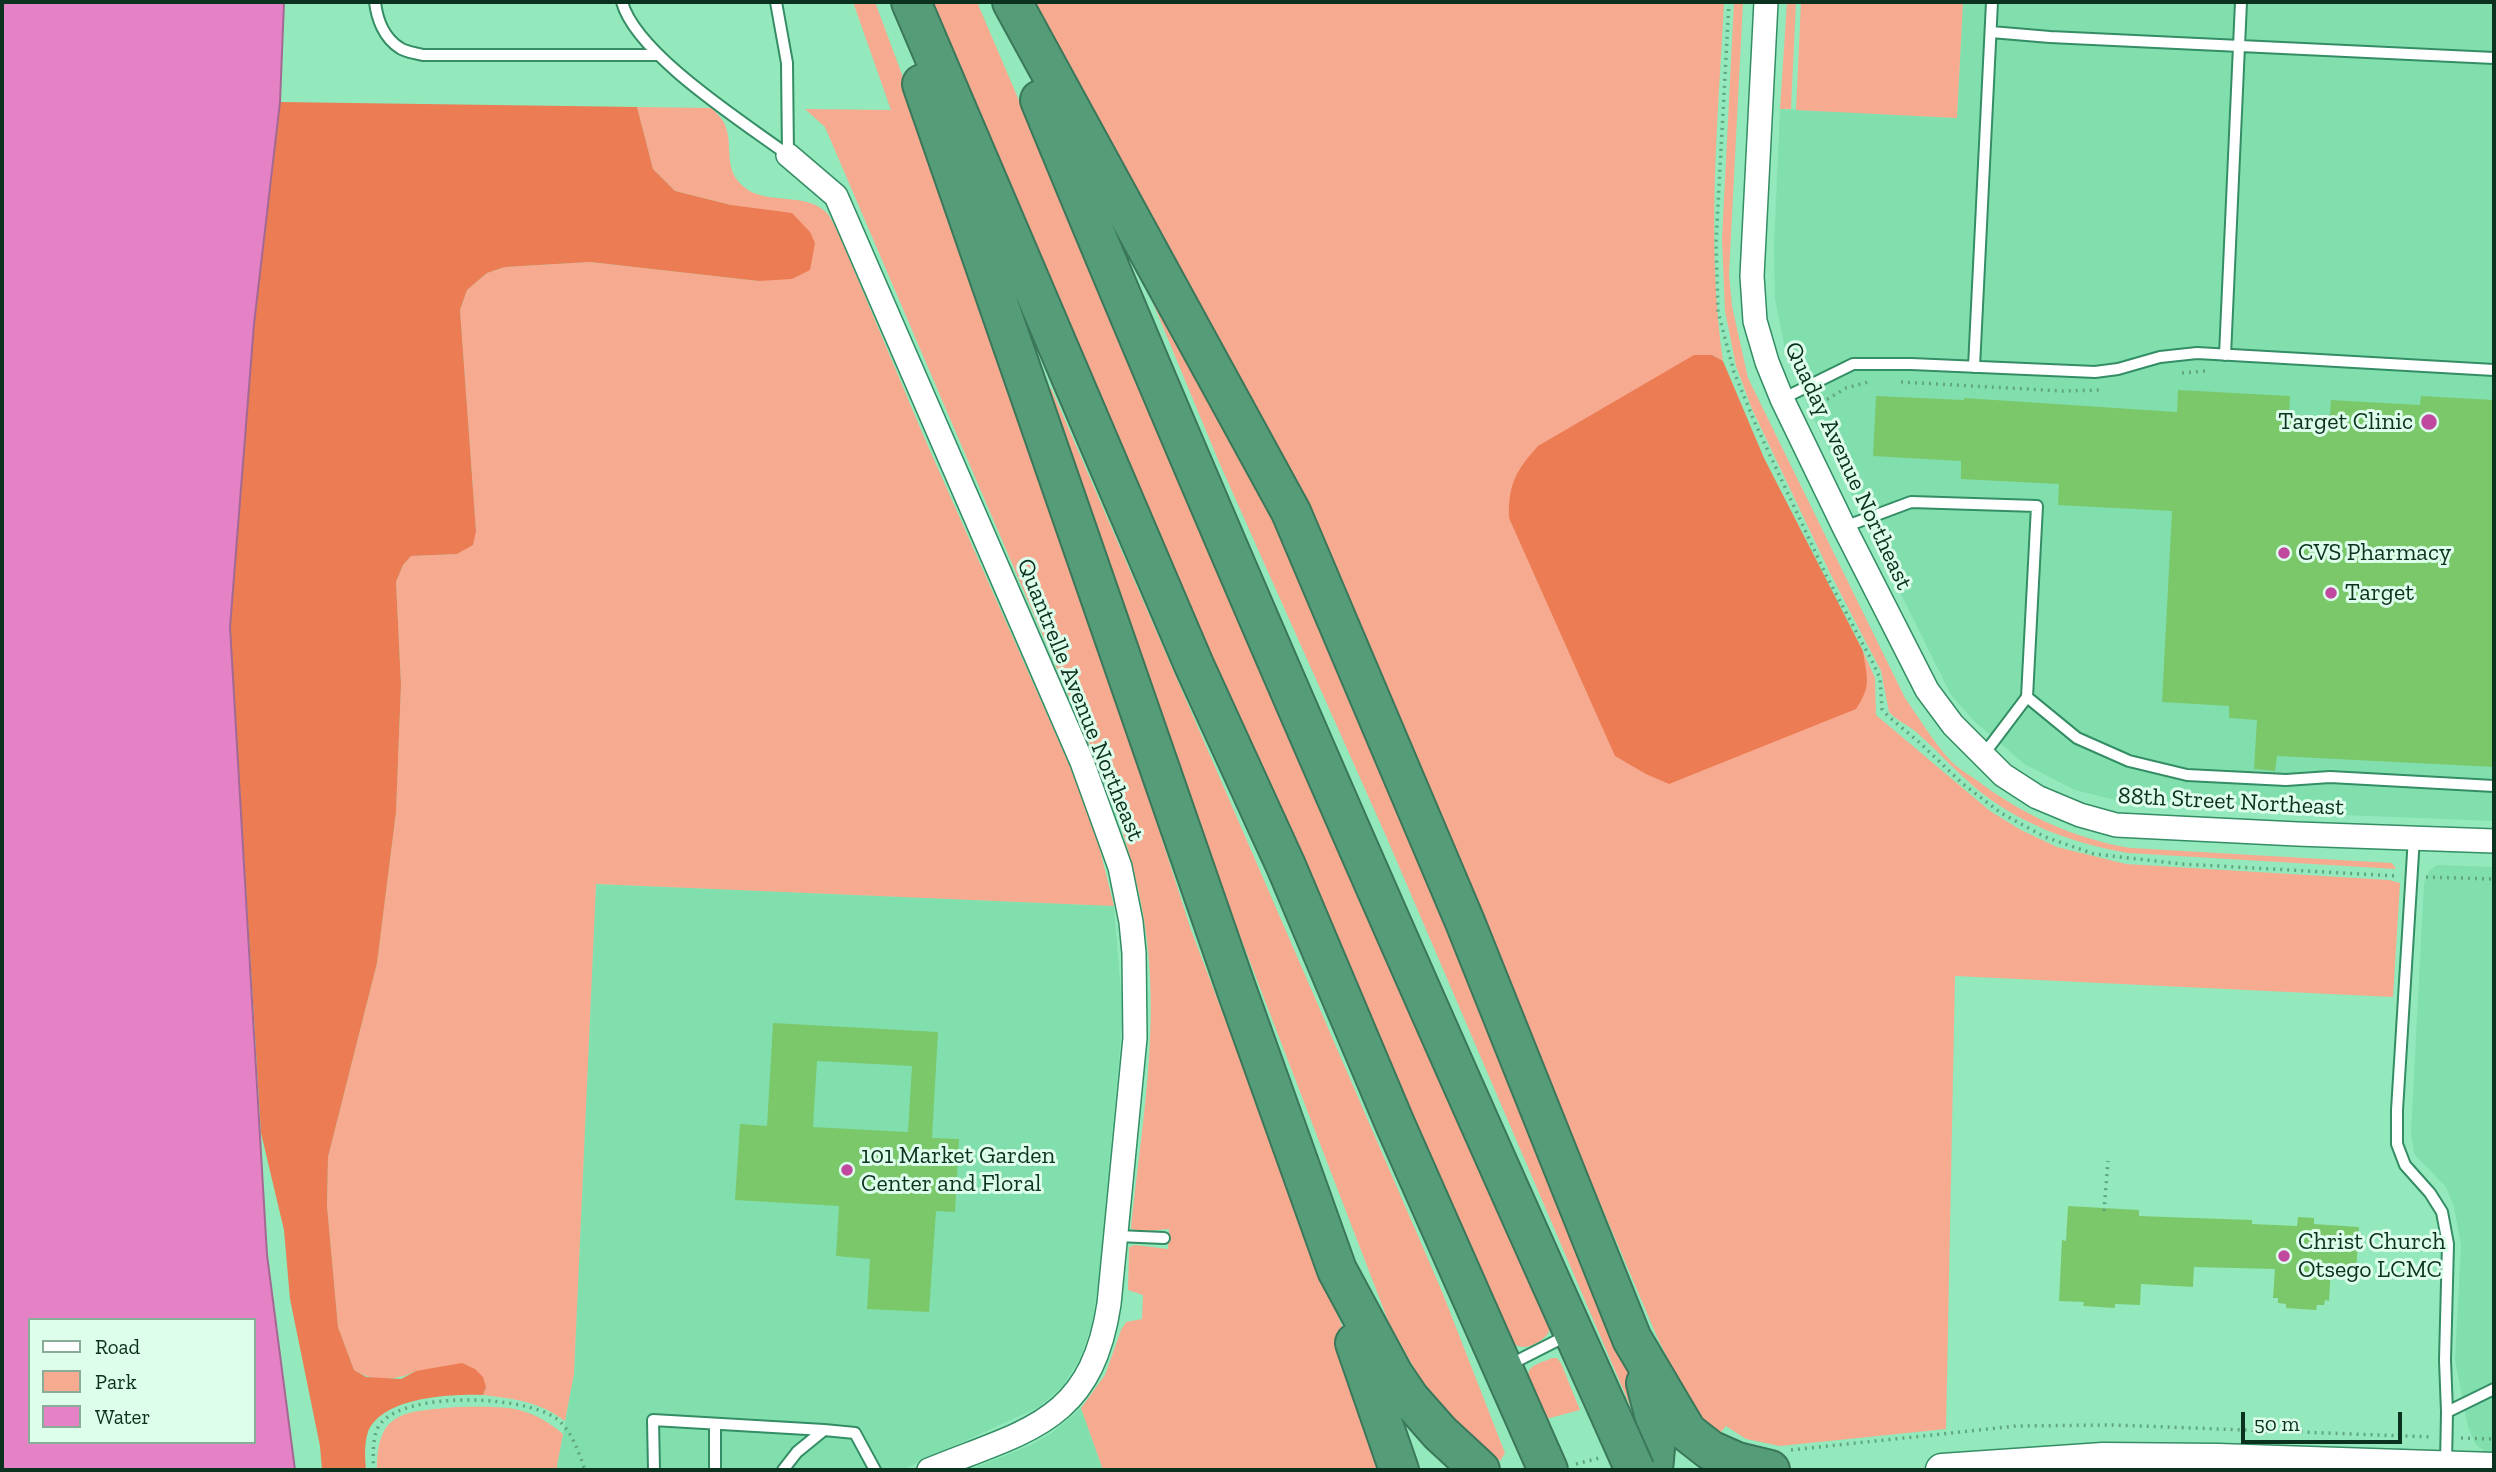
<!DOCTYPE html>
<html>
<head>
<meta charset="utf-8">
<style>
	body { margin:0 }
	#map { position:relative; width:2496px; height:1472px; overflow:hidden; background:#93e9bb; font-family:"Zilla Slab",serif }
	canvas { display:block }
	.frame { position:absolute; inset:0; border:4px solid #0b311f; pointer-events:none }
	.legend { position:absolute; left:28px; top:1318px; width:228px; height:126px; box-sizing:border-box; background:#ddfeeb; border:2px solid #89ac99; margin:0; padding:9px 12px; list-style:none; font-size:21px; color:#0b311f }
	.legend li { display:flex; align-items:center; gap:14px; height:35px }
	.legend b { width:35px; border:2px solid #89ac99 }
	.scale { position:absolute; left:2241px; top:1412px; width:161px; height:32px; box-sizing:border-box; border:4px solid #0b311f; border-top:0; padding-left:9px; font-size:21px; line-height:24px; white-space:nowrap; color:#0b311f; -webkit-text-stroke:5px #ddfeeb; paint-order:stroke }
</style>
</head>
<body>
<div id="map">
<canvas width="2496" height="1472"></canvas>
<div class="frame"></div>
<ul class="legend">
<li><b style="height:9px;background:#fff"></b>Road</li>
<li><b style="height:19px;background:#f6ab91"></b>Park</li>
<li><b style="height:19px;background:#e581c5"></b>Water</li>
</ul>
<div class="scale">50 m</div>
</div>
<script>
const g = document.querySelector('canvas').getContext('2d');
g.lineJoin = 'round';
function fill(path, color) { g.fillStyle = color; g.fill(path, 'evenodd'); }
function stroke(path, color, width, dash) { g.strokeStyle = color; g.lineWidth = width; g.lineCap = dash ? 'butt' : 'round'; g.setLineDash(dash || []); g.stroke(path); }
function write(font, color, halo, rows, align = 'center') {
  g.font = font + ' "Zilla Slab",serif'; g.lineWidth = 6; g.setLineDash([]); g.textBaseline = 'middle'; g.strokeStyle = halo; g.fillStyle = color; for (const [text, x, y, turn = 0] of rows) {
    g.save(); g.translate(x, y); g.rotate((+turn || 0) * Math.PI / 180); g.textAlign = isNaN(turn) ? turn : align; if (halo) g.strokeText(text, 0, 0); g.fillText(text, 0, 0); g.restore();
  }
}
fill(new Path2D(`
	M1963,2H2494V821L2143,807L2075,790L2024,764L1974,721L1951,695L1807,405L1785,349L1775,299L1774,246L1780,109L1957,118Z
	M2437,865L2494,867V1452H2486L2476,1445L2468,1427L2455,1360L2461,1245L2454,1207L2446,1187L2414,1154L2411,1133L2424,883L2430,870Z
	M596,884L1114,906L1123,1016L1098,1285L1092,1324L1080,1359L1063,1386L1039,1407L902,1470H558L557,1466L574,1374Z
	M1081,1408L1103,1470H969L1031,1445L1053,1432Z`), '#81dfae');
fill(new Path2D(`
	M853,2H875L946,193L1081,586L1191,930L1343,1329L1392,1470H1103L1081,1408L1105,1375L1121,1330L1126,1322L1142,1319L1143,1295L1128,1290L1129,1247L1135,1245L1168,1249L1169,1229L1136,1232L1131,1228C1140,1140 1156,1050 1149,962C1145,901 1127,842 1107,785L825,127L805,109L891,110Z
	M929,2H977L1161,434L1550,1324L1548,1334C1538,1344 1525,1352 1512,1343L1257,762Z
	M1033,2H1724C1718,122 1706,241 1723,361L1712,355L1867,680L1863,651L1875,678L1876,715L1990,811L2021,830L2057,847L2126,864L2389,880L2400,883L2393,997L1955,976L1946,1429L1780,1446L1746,1439L1726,1426L1719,1434L1708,1426L1691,1405L1658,1339L1554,1095Z
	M1734,2H1743L1729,274L1732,306L1748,378L1905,698C1919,718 1932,740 1949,759C1956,767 1966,773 1975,779C2021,814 2074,839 2131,848L2392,863L2396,869L2128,853C2076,844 2025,826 1983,794C1959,775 1938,751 1915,731C1906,724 1896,720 1889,712L1881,671L1830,573L1752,409L1736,366L1725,311L1722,239Z
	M1787,2H1796L1791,109H1780Z
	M1801,2H1963L1957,118L1796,110Z
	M637,107L712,108C716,113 723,119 725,125C734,146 722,169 744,187C767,206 805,191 827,213C831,218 835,226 838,232L924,437L1073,773L1099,846L1114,906L596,884L574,1374L565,1421C538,1401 515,1399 483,1395L486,1387L416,1371C396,1381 373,1382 354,1370L338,1327L327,1206L328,1157L377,963L396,812L401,684L396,582L403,565L411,556L457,554L476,531L460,310L467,290L487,273L505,267L590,262L759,281L731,205L675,191L653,169Z
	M1156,286L1229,412L1634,1365L1638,1424L1386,836L1219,462L1148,291Z
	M1051,388L1441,1289L1505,1453L1500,1461L1447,1412L1418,1375L1389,1323L1212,863L1041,392Z
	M1552,1358H1557L1561,1363L1580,1410L1546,1419C1541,1409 1521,1377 1531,1368C1536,1363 1546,1361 1552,1358Z
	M456,1407C502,1407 526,1403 563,1434L557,1466L558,1470H377C377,1409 406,1412 456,1407Z`), '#f6ab91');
fill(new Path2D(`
	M280,102L637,107L653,169L675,191L731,205L792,213L810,232L815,243L810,270L792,279L759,281L590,262L505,267L487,273L467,290L460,310L476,531L473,545L457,554L411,556L403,565L396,582L401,684L396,812L377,963L328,1157L327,1206L338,1327L354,1370L366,1377L401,1379L416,1371L462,1363L475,1369L483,1377L486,1387L483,1395C451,1394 382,1397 368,1432C364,1444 365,1458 366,1470H322L320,1446L290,1299L284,1230L261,1133L230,627L254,324Z
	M1694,355H1712L1723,361L1764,458L1863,651C1867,678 1872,685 1856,709L1669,784L1646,774L1615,756L1509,518C1508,485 1516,470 1538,446Z`), '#eb7c54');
const water = new Path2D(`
	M2,2H284L280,102L254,324L230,627L267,1255L295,1470H2ZM30,1320H254V1442H30Z`);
fill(water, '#e581c5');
stroke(water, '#a46993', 2);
fill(new Path2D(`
	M2178,390L2290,396L2289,415L2330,417L2331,400L2420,405L2421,396L2494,400V767L2277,756L2275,771L2254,769L2257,720L2229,718V706L2162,702L2172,511L2058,505L2059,484L1961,479V461L1873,456L1876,396L1964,400V398L2177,412Z
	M773,1023L938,1032L932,1138L959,1139L955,1212L936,1211L929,1312L867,1309L870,1259L836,1256L839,1206L735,1200L740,1124L767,1126ZM817,1061L912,1066L908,1132L813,1127Z
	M2068,1206L2139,1210V1216L2252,1220V1224L2297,1226L2298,1217L2314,1218V1224L2359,1227L2356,1271L2331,1269L2329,1301L2325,1300L2324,1305H2317L2316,1310L2286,1308V1304L2278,1303V1298H2273L2275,1269L2194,1267L2193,1287L2141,1284L2140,1305L2115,1304V1308L2083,1306L2084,1302L2059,1301L2062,1240L2066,1241Z`), '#7bc86b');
const service = new Path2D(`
	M375,2C377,19 384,38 400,48C405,52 416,53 423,55H659
	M622,2C636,54 743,122 788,155
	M776,2L787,63L788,155
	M1991,32L2050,37L2494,58
	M2225,355L2241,2
	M1974,367L1992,2
	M1782,399L1853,364H1911L2095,372L2118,369L2160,357L2197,353L2494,370
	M1844,527L1911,502L2037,506L2027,697L1984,754
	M2027,697L2077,738L2129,761L2187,775L2286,780L2330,777L2494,786
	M2414,837L2397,1110V1144L2405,1165L2430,1193L2442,1212L2448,1244L2445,1360L2447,1412
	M1117,1236L1164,1238
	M1507,1366L1568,1335
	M2446,1464L2447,1412L2494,1389
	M654,1470L653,1420L824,1430
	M715,1470V1424
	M783,1470L797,1452L824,1430L855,1433L875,1470`);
const minor = new Path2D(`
	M1766,2L1752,276L1755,321L1767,362L1782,399L1844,527L1927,690L1953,725L2003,775L2037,797L2080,815L2116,825L2297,834L2494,841
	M788,155L836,196L1082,762L1120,867L1131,922L1134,953L1135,1038L1109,1304C1091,1423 1027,1430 929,1470`);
const secondary = new Path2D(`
	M1942,1470L2103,1459L2218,1460L2494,1469`);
const motorway = new Path2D(`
	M911,2L1194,665L1286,866L1395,1124L1548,1470
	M1012,2L1291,512L1465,922L1632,1339L1687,1432L1710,1450L1737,1462L1770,1470
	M922,84L1236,988L1337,1270L1393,1374L1410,1399L1440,1433L1480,1470
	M1040,100C1220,538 1411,972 1606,1405
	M1355,1343L1399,1470
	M1646,1383L1657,1426L1653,1470`);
stroke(service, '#348d64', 14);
stroke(minor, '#348d64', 26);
stroke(secondary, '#348d64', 35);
stroke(motorway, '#3b775a', 42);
stroke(new Path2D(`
	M1729,2L1716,242L1718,312L1734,372L1755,423L1826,575L1873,663L1880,678L1882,709L1888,716L1919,742L1963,784L2001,813L2045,837L2094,854L2182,864L2397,876
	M2182,373L2206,371
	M1901,382L2063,391L2099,390
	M1821,403L1846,388L1868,382
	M2426,877L2494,879
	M2104,1211L2108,1161
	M2461,1438L2494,1439
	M1791,1450L2016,1426L2113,1425L2433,1437
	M1576,1464L1599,1458
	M373,1470C374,1456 371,1435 381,1423C408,1391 525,1395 557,1419C572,1431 579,1453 585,1470`), '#61a682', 3.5, [2, 5]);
stroke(service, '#fff', 10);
stroke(minor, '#fff', 23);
stroke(secondary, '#fff', 32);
stroke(motorway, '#559d79', 38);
const motorwayBridge = new Path2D(`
	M1606,1405L1635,1470`);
stroke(motorwayBridge, '#3b775a', 42, []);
stroke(motorwayBridge, '#559d79', 38);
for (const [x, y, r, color] of [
	[2429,422,9,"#c0499f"],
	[2284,553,7,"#c0499f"],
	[2331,593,7,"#c0499f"],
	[847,1170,7,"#c0499f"],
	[2284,1256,7,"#c0499f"]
]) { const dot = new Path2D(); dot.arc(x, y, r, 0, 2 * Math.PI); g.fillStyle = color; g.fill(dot); stroke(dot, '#ddfeeb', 2.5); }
write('24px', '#0b311f', '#ddfeeb', [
	["Target Clinic",2413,422,"right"],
	["CVS Pharmacy",2298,553],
	["Target",2345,593],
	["101 Market Garden",861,1156],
	["Center and Floral",861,1184],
	["Christ Church",2298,1242],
	["Otsego LCMC",2298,1270]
], 'left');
write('24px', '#0b311f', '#ddfeeb', [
	["Quaday Avenue Northeast",1848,466,65],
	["Quantrelle Avenue Northeast",1080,700,68],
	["88th Street Northeast",2231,802,3]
]);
</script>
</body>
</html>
